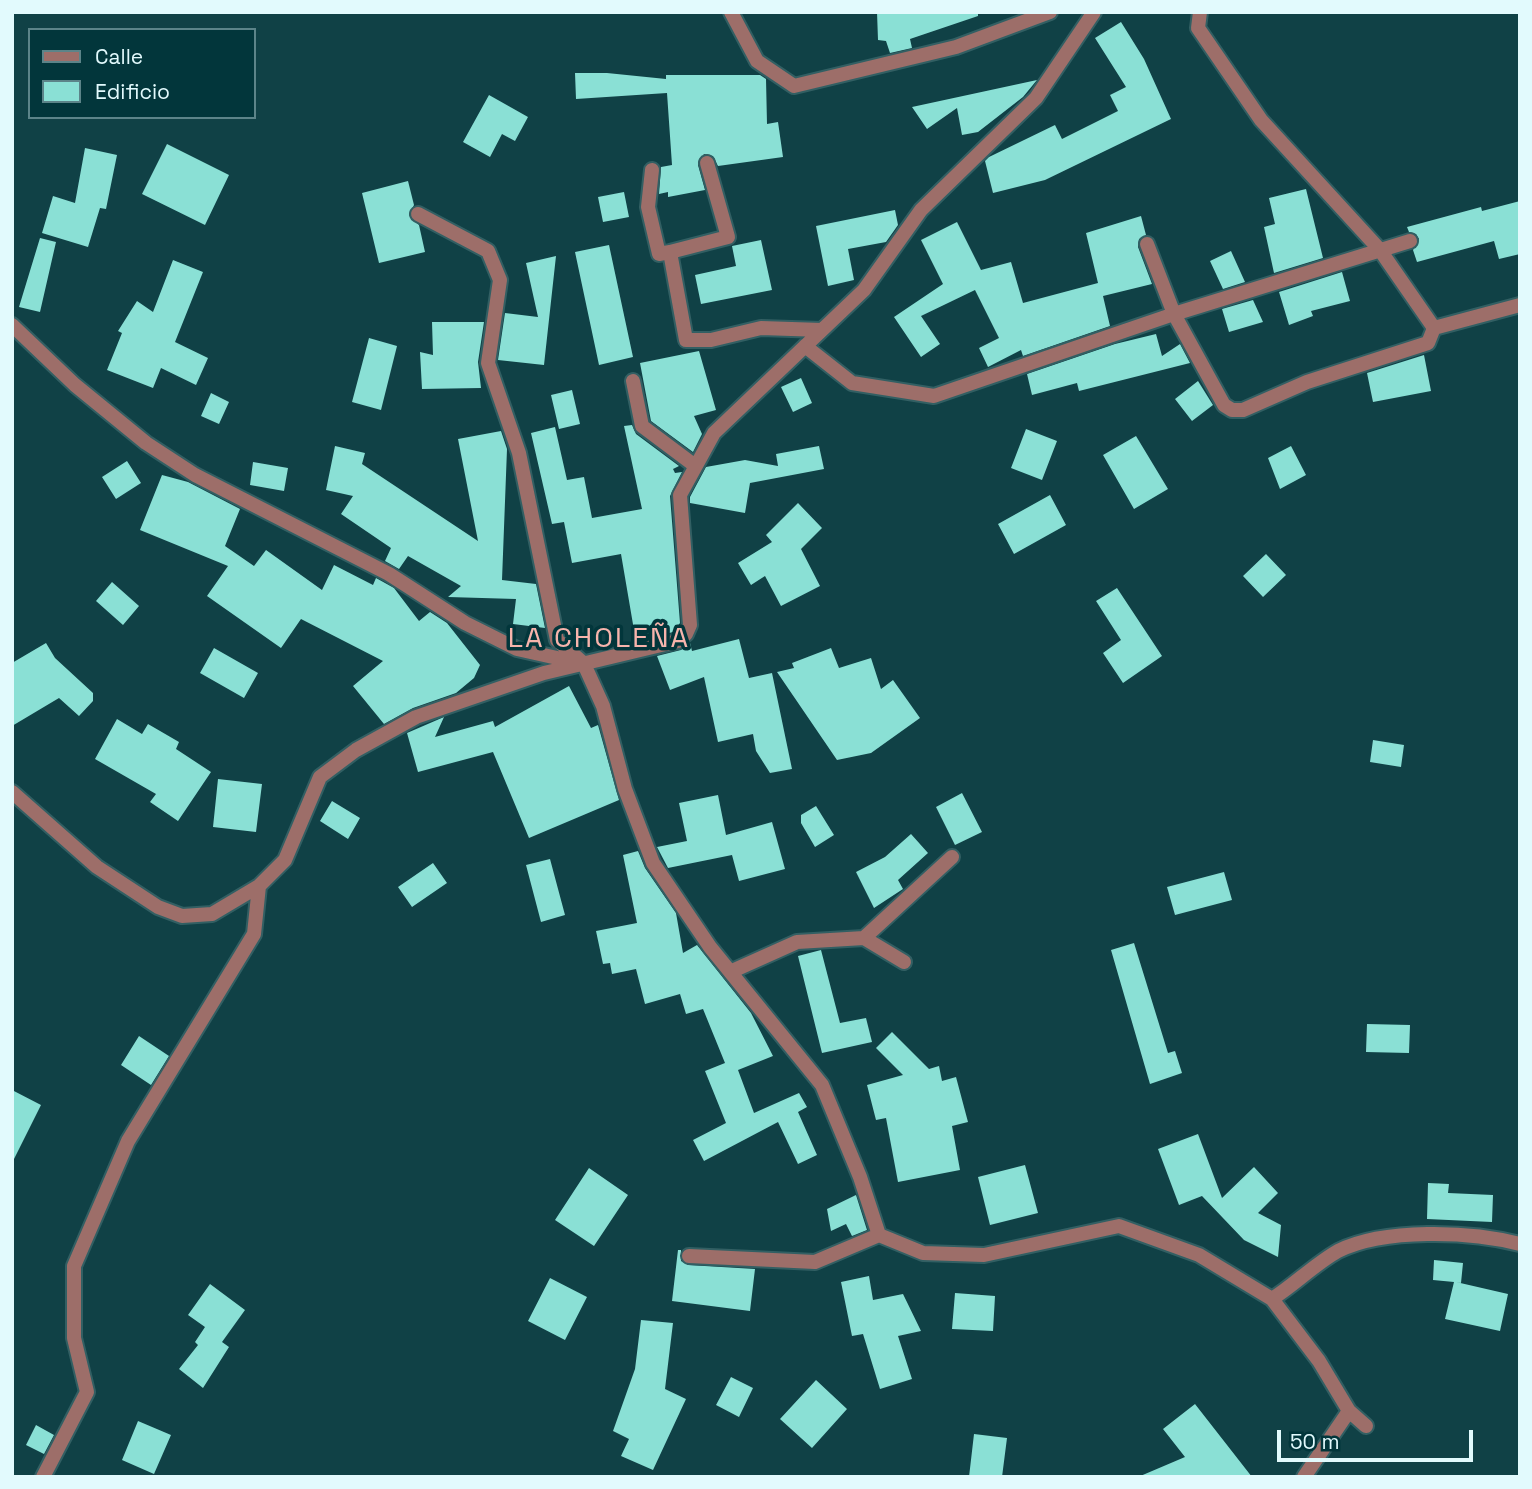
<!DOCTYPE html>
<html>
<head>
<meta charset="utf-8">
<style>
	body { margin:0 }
	#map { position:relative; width:1532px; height:1489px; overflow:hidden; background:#104146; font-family:"Space Grotesk",sans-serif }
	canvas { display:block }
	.frame { position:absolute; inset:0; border:14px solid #e2fafd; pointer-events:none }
	.legend { position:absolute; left:28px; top:28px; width:228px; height:91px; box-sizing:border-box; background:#02363b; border:2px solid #5c8489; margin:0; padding:9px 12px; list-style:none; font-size:21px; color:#e2fafd }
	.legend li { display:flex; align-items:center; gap:14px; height:35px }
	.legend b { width:35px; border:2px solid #5c8489 }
	.scale { position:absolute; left:1277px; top:1430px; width:196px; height:32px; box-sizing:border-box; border:4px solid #e2fafd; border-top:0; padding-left:9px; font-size:21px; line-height:24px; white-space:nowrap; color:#e2fafd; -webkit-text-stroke:5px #02363b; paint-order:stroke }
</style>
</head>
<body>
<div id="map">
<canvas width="1532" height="1489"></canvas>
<div class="frame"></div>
<ul class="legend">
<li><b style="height:9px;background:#9d6e69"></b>Calle</li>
<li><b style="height:19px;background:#8ae0d5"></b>Edificio</li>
</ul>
<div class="scale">50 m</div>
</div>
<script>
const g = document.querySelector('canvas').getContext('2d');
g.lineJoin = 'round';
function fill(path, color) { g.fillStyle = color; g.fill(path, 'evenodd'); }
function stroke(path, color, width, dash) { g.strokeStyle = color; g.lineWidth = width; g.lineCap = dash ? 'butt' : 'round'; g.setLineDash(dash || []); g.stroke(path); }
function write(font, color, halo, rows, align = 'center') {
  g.font = font + ' "Space Grotesk",sans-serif'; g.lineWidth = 7; g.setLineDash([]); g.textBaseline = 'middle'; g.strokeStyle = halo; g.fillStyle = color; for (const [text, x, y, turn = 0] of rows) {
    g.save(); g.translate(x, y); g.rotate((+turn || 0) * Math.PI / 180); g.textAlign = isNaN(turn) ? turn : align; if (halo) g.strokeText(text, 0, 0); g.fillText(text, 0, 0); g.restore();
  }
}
fill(new Path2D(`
	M877,12H978V16L910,39L912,48L890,53L886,41L878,40Z
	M1121,22L1144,59L1171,119L1045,180L993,193L985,161L989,157L1055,125L1062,139L1118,111L1110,95L1126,87L1095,38Z
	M575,73H607L666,79V75H760L766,79L767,124L778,122L783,157L718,166L713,156L704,154L698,165L705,190L668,197V192L659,194L661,167L672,165L667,93L576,99Z
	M1037,80L1023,97L978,132L962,135L957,108L927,129L912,107Z
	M489,95L528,117L515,141L502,134L490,157L463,142Z
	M167,144L229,175L205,225L142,194Z
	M85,148L117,155L106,209L100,208L88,247L42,233L53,196L75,203Z
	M408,181L414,205L409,215L419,225L425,252L379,263L362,193Z
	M1306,189L1323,258L1274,273L1264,227L1275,224L1269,198Z
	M624,192L629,217L603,222L598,197Z
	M1520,201V254L1499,259L1494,241L1417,262L1413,250L1419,239L1416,234L1409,232L1407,227L1481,207L1482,211Z
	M895,210L898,225L886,242L848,249L854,280L828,286L816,226Z
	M1141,216L1146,235L1139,239L1138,247L1152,284L1103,296L1110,326L1023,356L1021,350L988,367L979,348L999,338L975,290L921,316L940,344L921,357L894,317L943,284L921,240L957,222L981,270L1011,262L1023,303L1098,283L1086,233Z
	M40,238L56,242L40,312L19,307Z
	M761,240L772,290L701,304L695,275L736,266L732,246Z
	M609,245L633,357L599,365L575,252Z
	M1231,251L1245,282L1223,289L1210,261Z
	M556,256L544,365L498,360L505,313L538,317L526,263Z
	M173,260L203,272L175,342L208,358L196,385L161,368L153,388L107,370L122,333L118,331L137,301L153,312Z
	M1342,272L1350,301L1311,311L1313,316L1289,325L1279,292Z
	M1253,300L1263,322L1229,332L1222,309Z
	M432,322H484L478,362L481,388L422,389L420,352L433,355Z
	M1156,334L1162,356L1180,344L1190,363L1079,391L1077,383L1032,395L1027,374L1115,344Z
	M369,338L397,346L381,410L352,402Z
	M699,351L716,410L694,416L702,434L693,452L651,421L640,363Z
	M1424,355L1431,391L1373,402L1367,373Z
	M801,378L812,403L793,412L781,387Z
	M1198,381L1213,405L1192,421L1175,399Z
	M572,390L580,424L559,429L551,395Z
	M211,393L229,402L219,424L201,416Z
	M632,425L636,434L679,466L673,469L675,473L682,472L670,496L680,623L673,632L651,638L649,633L635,636L621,554L572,563L564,522L552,524L531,433L555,427L567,480L584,477L592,518L642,509L624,426Z
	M1026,429L1057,441L1042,480L1011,468Z
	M501,431L507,449L502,580L536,584L545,628L513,624L516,599L448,597L461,586L408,556L399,569L385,561L391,548L341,514L353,496L326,490L335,446L365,453L362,464L478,541L458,439Z
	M1136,436L1168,489L1134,509L1103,455Z
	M819,446L824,469L750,483L745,513L690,503V497L706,467L745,460L778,466L776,454Z
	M1291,446L1306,475L1280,489L1268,458Z
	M127,461L141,483L116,499L102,477Z
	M253,462L288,468L284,491L250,485Z
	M162,475L188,482L240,509L225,546L254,566L266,550L322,590L334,565L373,585L376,578L394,588L419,621L430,612L447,623L480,665L474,678L456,693L413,708L384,724L353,686L383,661L301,619L281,648L207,596L228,566L140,530Z
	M1050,495L1066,525L1014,554L998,524Z
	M798,503L822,528L801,549L820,586L781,606L765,576L751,585L738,563L772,542L766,535Z
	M1266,554L1286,575L1263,597L1243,576Z
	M112,582L139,606L123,625L96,601Z
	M1117,588L1162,656L1123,683L1103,653L1121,640L1096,601Z
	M739,639L749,678L772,673L792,769L770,773L756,751L753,734L718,742L704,677L670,690L657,656L681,650L690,643L692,651Z
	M46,643L55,658L93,693V701L79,716L59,698L12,726V663Z
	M214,648L258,673L244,698L200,673Z
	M831,648L839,668L871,658L881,689L893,680L920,718L871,753L837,760L777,672L794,668L792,663Z
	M569,686L591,728L598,725L619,800L529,838L493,752L418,772L407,733L444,717L435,737L493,721L495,727Z
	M117,719L142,734L148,724L179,742L176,749L211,772L178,821L150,802L156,794L95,759Z
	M1373,740L1404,745L1401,767L1370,762Z
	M218,779L262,784L256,832L213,827Z
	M962,793L982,832L955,845L936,807Z
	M718,795L726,835L772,822L785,869L739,881L732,855L668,868L657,847L687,841L679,803Z
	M332,801L360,818L348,839L320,821Z
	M816,806L834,835L815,847L801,823V815Z
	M911,834L928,853L898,880L903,889L874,908L856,872L885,857Z
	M638,851L645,868L676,913L683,953L697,945L751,1013L773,1056L738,1070L754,1113L799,1093L807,1107L798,1112L817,1155L798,1164L778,1122L704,1161L693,1140L726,1123L705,1071L725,1063L703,1009L686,1014L680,994L645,1004L636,969L612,974L610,963L603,964L596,931L637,923L623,855Z
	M550,859L565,915L541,922L526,865Z
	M433,863L447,883L412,907L398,887Z
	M1224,872L1232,900L1175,915L1167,887Z
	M1134,943L1168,1053L1175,1051L1182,1073L1150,1084L1111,950Z
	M821,950L840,1023L866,1018L872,1042L822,1053L798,956Z
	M1367,1024L1410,1025L1409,1053L1366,1052Z
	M892,1032L929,1069L939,1066L942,1081L956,1077L968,1122L952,1126L960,1170L898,1182L886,1118L876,1120L867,1085L903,1075L876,1048Z
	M139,1036L169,1056L151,1085L121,1065Z
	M12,1090L41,1105L12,1163Z
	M1198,1134L1222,1198L1254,1167L1278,1193L1258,1213L1281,1225L1278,1257L1244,1240L1202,1196L1179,1205L1158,1149Z
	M1025,1165L1038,1213L990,1225L978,1177Z
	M589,1168L628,1195L594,1246L555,1220Z
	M1428,1183L1449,1184L1448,1193L1493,1195L1492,1222L1427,1219Z
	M856,1195L867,1230L852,1236L846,1224L831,1231L827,1209Z
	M678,1250H681V1261L688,1265L755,1269L750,1311L672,1301Z
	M1434,1260L1463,1263L1461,1283L1456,1282L1508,1294L1500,1331L1445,1319L1454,1282L1433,1280Z
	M869,1276L873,1300L903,1294L921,1331L898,1336L912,1379L880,1389L863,1334L852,1336L841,1282Z
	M550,1278L587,1297L565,1340L528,1321Z
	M210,1284L245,1310L222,1342L229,1347L203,1388L179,1369L198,1345L195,1342L205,1327L188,1315Z
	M955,1293L995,1296L993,1331L952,1329Z
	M641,1320L673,1323L665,1389L686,1399L653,1470L621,1456L629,1439L613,1431L635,1369Z
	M731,1377L753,1388L739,1417L716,1405Z
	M816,1380L847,1409L812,1448L780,1419Z
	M1195,1404L1252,1477H1138L1185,1457L1163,1429Z
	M138,1421L171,1435L154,1474L122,1460Z
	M36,1425L54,1435L44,1454L26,1445Z
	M974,1434L1007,1438L1002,1477H969Z`), '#8ae0d5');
const street = new Path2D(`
	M731,12L757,61L794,86L956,47L1050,12
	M1200,12L1198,28L1261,120L1380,250L1434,328
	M707,163L728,237L670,252L686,340H711L761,328L822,330
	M652,170L648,207L659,254L670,252
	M418,214L488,251L500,280L488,363L519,453L557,640L582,662
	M1147,244L1174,314L1224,405L1232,410H1243L1307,382L1428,343L1434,328
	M12,325L75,385L146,443L195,475L389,574L465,623L517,649L584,664L603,706L625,789L653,863L710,947L822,1085L860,1177L879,1235L923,1253L984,1255L1119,1226L1199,1255L1272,1299C1294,1285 1315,1264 1338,1251C1384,1228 1470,1231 1520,1244
	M1434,328L1520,305
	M805,346L852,383L934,396L1174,314L1410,241
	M633,381L642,426L694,465
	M12,792L97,867L158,907L182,916L212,914L259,886L285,860L320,777L356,750L416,717L544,673L678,641L686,634L690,625L680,495L714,433L864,290L921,210L1036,98L1094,12
	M864,938L952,857
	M730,972L797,942L864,938L904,962
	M689,1256L815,1262L879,1235
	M1272,1299L1319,1361L1349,1411L1366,1426
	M43,1477L87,1392L74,1338V1266L128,1141L254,934L259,886
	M1304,1477L1349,1411`);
stroke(street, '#325f63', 18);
stroke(street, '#9d6e69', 14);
g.letterSpacing = '2px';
write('28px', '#f7b4ac', '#02363b', [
	["LA CHOLEÑA",599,639]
]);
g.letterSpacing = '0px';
</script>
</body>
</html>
